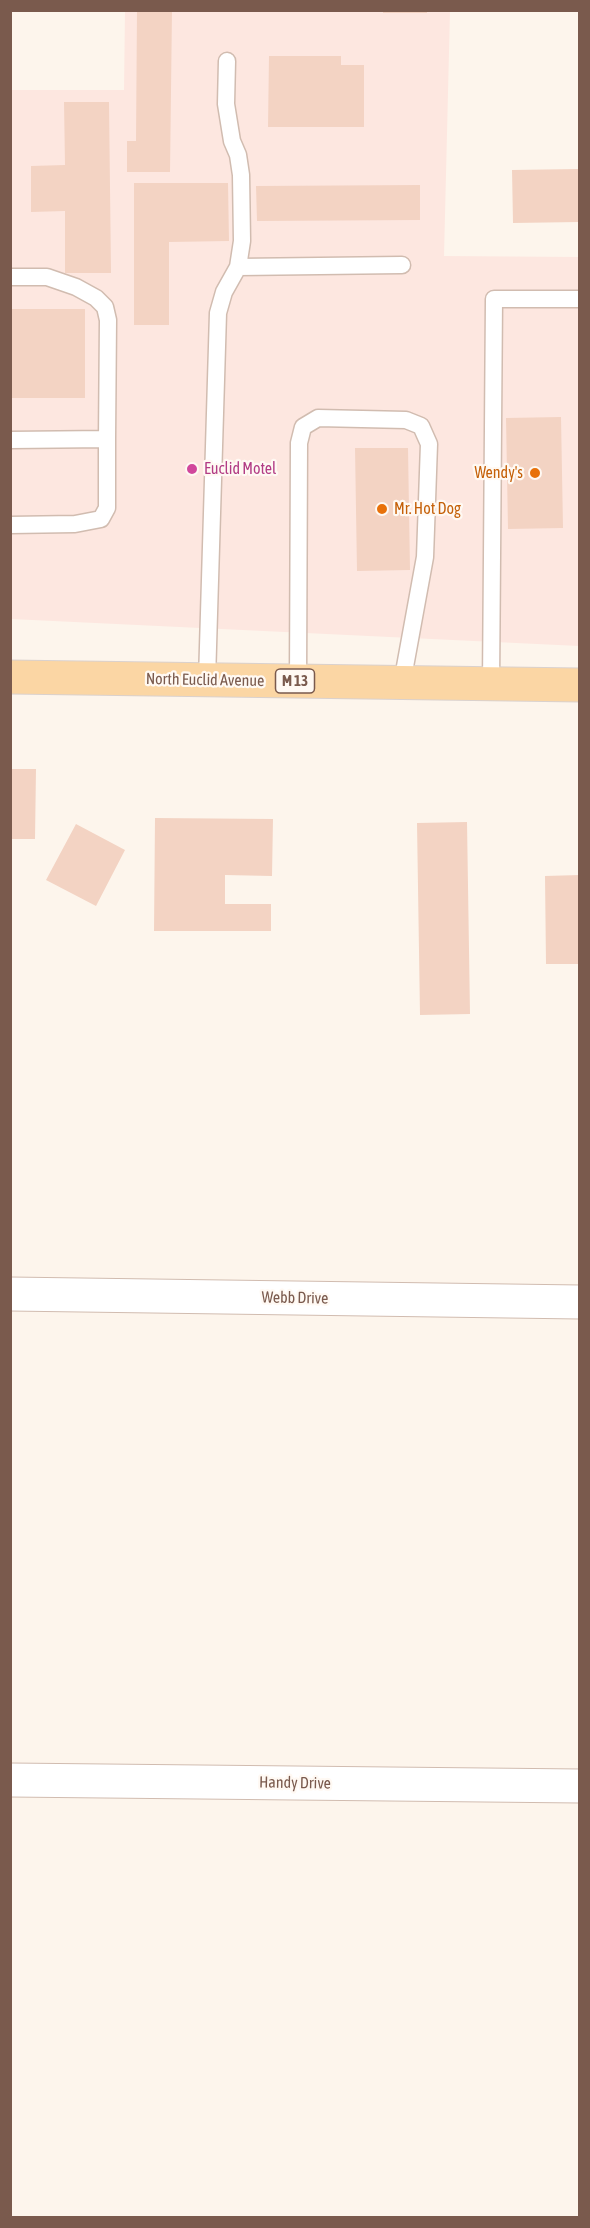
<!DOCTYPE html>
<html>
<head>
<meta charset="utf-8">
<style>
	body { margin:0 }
	#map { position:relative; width:590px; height:2228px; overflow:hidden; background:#fdf5ec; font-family:"Asap Condensed",sans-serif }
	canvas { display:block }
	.frame { position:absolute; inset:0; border:12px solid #7a5a4d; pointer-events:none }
</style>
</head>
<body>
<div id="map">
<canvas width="590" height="2228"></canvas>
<div class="frame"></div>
</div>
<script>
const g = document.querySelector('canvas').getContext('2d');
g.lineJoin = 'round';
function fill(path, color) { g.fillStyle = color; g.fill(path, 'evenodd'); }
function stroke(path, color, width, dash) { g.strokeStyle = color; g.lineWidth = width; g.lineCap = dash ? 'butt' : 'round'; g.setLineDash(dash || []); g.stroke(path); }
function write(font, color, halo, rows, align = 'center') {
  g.font = font + ' "Asap Condensed",sans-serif'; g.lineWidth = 4.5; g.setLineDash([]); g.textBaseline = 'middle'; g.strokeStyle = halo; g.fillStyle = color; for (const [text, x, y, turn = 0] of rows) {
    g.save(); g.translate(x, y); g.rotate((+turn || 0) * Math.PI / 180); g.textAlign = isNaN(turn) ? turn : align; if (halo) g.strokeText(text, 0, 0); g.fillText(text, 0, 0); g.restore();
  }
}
fill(new Path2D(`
	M125,11H450L444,256L579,257V646L11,619V90H124Z`), '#fde7e0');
fill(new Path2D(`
	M137,10H172L170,172H127V141H136Z
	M383,10H427V13H383Z
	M269,56H341V65H364V127H268Z
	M64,102H109L111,273H65V211L31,212V166L65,165Z
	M578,169L579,222L513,223L512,170Z
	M134,183H228L229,241L169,242V325H134Z
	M420,185V220L257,221L256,186Z
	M10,309H85V398H10Z
	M561,417L563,528L508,529L506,418Z
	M355,448H408L410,570L357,571Z
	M10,769H36L35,839H10Z
	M155,818L273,819L272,876L225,875V904H271V931H154Z
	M467,822L470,1014L420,1015L417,823Z
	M76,824L125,850L96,906L46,880Z
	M580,875V964H546L545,876Z`), '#f3d3c3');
const lane = new Path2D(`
	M238,267L402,265
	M10,277H47L76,287L96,298L105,307L108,320L107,439
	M10,440L107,439V508L101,519L75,524L10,525
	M207,680L218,313L224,292L238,267L242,241L241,175L238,155L232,141L226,104L227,61
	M298,681L299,443L303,427L318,418L406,420L421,426L429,444L425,557L402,683
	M491,684L494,299H580`);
const street = new Path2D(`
	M10,1294L580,1302
	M10,1780L580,1786`);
const primary = new Path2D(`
	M10,677L580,685`);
stroke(lane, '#d1bcb0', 19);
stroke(street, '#d1bcb0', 35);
stroke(primary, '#dad1cd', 35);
stroke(lane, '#fff', 16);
stroke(street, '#fff', 33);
stroke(primary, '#fbd6a4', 33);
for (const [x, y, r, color] of [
	[192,469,6,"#d1479c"],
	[535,473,6,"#e8710a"],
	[382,509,6,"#e8710a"]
]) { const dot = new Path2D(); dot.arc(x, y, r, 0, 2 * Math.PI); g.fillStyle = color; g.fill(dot); stroke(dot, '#fff9f3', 2); }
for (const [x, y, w] of [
	[295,681,39]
]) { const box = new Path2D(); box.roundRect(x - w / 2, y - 12, w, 24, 4.5); g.fillStyle = '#fff9f3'; g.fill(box); stroke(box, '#7a5a4d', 1.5); }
write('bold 15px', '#7a5a4d', null, [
	["M 13",295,681]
]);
write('16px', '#b23c85', '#fff9f3', [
	["Euclid Motel",204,469]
], 'left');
write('16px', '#c56008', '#fff9f3', [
	["Wendy's",523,473],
	["Mr. Hot Dog",394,509,"left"]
], 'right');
write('16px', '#7a5a4d', '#fff9f3', [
	["North Euclid Avenue",205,680,1],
	["Webb Drive",295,1298,1],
	["Handy Drive",295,1783,1]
]);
</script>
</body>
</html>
